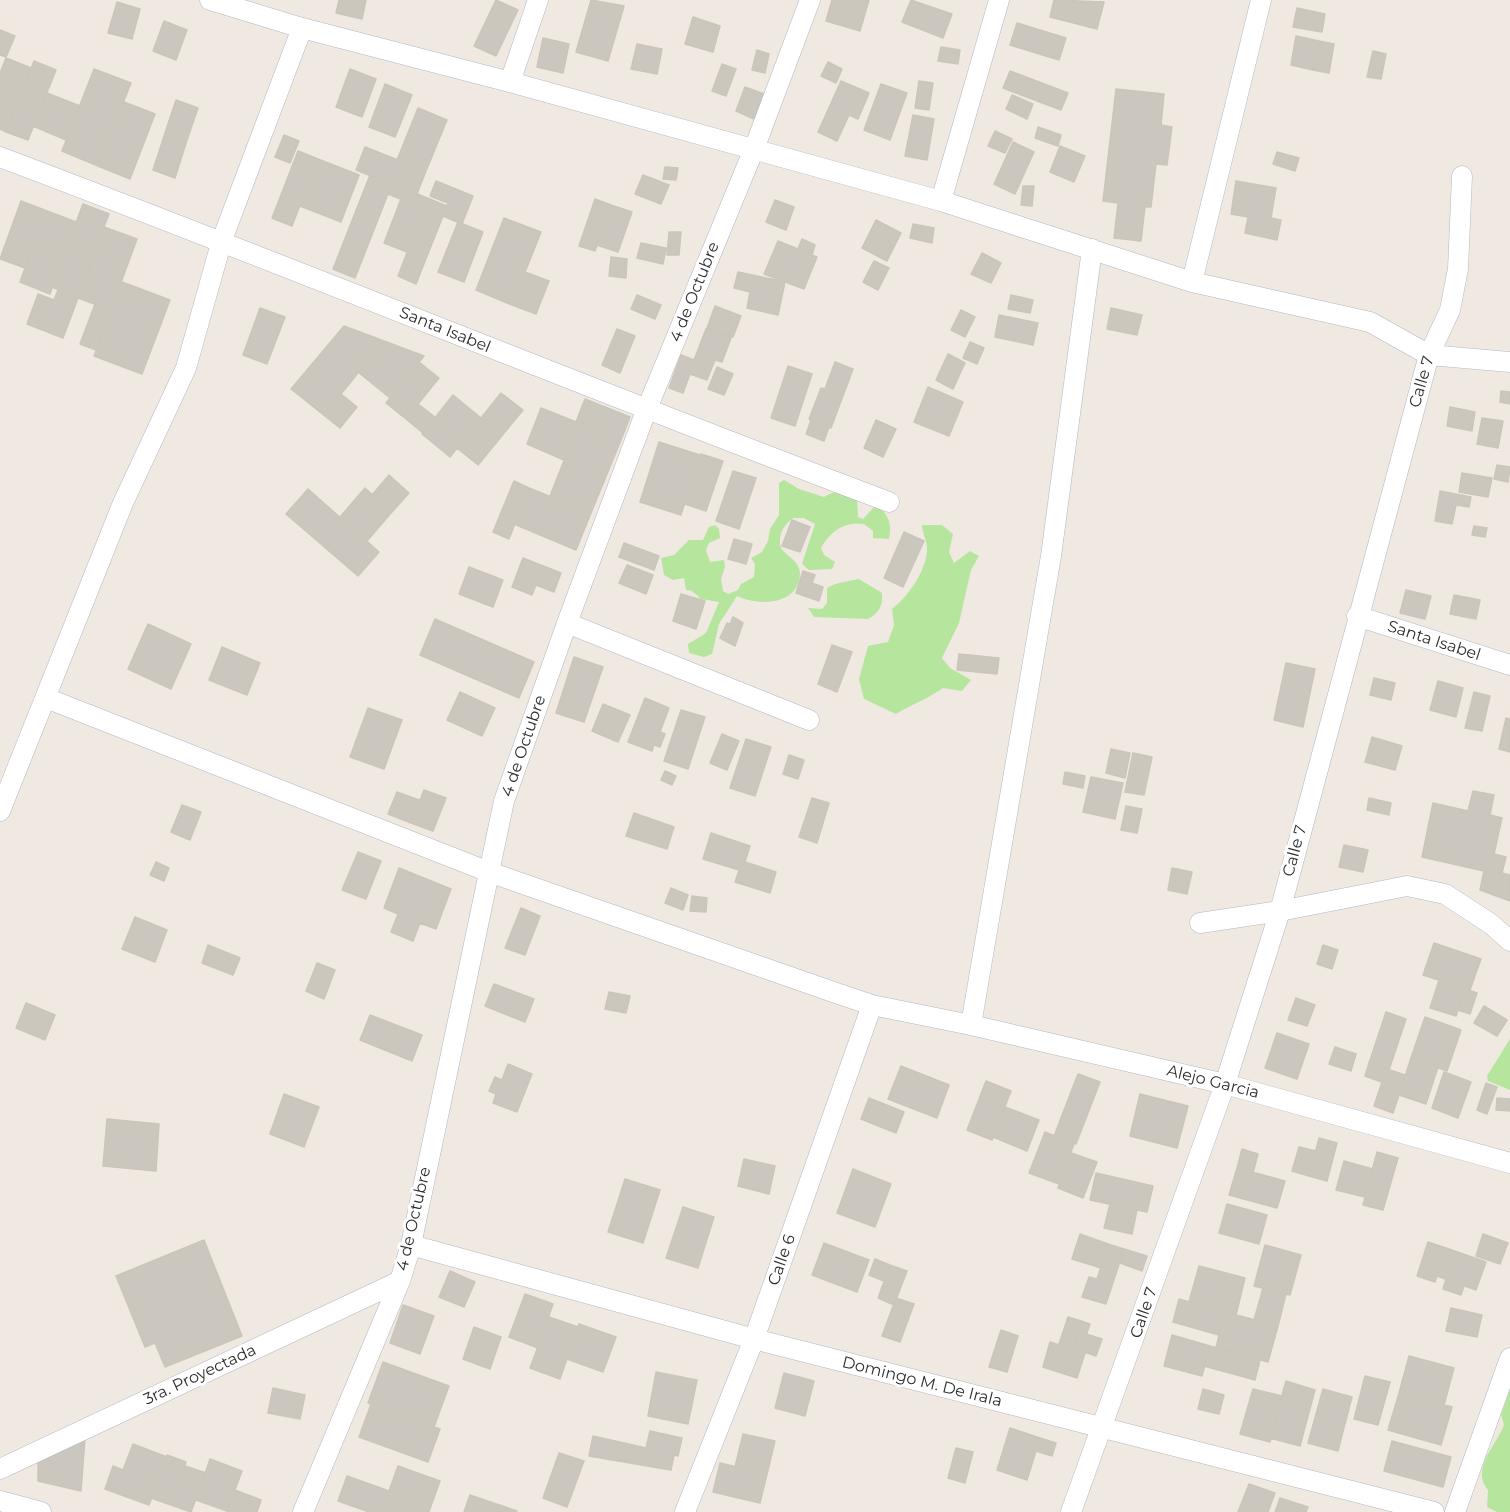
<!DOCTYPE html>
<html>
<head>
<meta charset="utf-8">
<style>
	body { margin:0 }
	canvas { display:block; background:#efe9e1 }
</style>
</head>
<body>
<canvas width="1510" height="1512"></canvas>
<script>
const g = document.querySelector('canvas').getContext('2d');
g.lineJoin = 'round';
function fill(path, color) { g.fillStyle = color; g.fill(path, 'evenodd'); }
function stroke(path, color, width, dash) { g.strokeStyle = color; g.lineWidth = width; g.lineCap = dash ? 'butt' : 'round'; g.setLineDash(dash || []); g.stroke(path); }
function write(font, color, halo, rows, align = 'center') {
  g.font = font + ' Montserrat,sans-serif'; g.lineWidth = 6; g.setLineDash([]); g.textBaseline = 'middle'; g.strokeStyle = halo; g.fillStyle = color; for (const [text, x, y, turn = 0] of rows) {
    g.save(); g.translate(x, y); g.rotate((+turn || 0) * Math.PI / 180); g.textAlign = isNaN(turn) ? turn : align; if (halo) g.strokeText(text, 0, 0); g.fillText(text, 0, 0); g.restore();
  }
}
fill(new Path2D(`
	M784,480L799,489L824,497C837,489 844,491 857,500L858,517L863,519L875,506C889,512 892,525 889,539L873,538V531L864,524C845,521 830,531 821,548L824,555L835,562L832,569L809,570L802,564L815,524L804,518H793C785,525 780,530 780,541C779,556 800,557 800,574C798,606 758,606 737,596L719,624L712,654L704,657L689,653L688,644L706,633L719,602L701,599L692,591L686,590L684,578L673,580L664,575L661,558L674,555L689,540H703L709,527L715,525L719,529L720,538L709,543L706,550L710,562L724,560L725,567L721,579L723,591L728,594L738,590L741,584L754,577L755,564L751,558L762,552L768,541L770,529L779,515V483Z
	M922,525H942L953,534L949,552L954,563L970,551L979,556L971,570L959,623L942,658L950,668L971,680L962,691L943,688C928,699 912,704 896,714L864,699L859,679L868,646L888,642L894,625L892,609C908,597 928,568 927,548C927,540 922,533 922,525Z
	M859,579L882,593C883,606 879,613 868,619L814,617L808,608L822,609L827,603V588C836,582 848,582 859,579Z
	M1510,1039V1090L1488,1081L1487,1076Z
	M1510,1389V1512H1497L1487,1507L1488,1490C1470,1469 1497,1444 1504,1425L1501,1415Z`), '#b6e59e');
const building = new Path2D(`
	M339,0H366L362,19L336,13Z
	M496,0L518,10L496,56L474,46Z
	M591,0L624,6L608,61L576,52Z
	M832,0H869L860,31L826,21Z
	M911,0L952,14L943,38L902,22Z
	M1054,0L1104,2L1097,29L1050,17Z
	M117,2L140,9L132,39L108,33Z
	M1297,8L1325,14L1322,32L1293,27Z
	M693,17L720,26L713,52L685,44Z
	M164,21L187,30L176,60L153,51Z
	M1017,23L1066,38L1059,60L1010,45Z
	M0,30L15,36L6,57L0,55Z
	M1296,36L1319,41L1313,70L1291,65Z
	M543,38L569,44L563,73L537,67Z
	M1319,41L1334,44L1329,73L1313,70Z
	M637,44L662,49L657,74L631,69Z
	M941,47L960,50L958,64L938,61Z
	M757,50L769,54L765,73L752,70Z
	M1373,51L1386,54L1381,79L1367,77Z
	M6,58L31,68L6,132L0,129V73Z
	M34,61L56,70L28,140L6,132Z
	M828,62L842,69L836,83L821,76Z
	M722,64L736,69L726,96L712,91Z
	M94,69L131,83L98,166L62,151Z
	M350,69L376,79L362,117L336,107Z
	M1010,71L1068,93L1061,110L1003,88Z
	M841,81L869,93L858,119L849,115L837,141L818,132Z
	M919,81L933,83L929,110L915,108Z
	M385,84L412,95L395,137L369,127Z
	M881,84L907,93L890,140L864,130Z
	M745,87L764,94L754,119L736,111Z
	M1116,89L1164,94L1161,125L1172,127L1167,165L1156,164L1151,207H1145L1141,241L1114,238L1118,203L1103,201Z
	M47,93L80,106L66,140L33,126Z
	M1012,95L1033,104L1027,119L1006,109Z
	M176,100L198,108L187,140L165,133Z
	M124,102L155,114L130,179L98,166Z
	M418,108L447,120L426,171L397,160Z
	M913,115L934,119L927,160L905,156Z
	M1038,127L1061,135L1058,146L1035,138Z
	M995,131L1012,139L1005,153L988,146Z
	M165,133L187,140L175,178L153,170Z
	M284,135L299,141L290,163L275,157Z
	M1013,142L1034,152L1015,194L994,184Z
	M1060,146L1085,156L1074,182L1050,172Z
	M365,147L426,171L417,194L356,170Z
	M298,151L318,159L292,226L272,218Z
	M1277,152L1299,158L1295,171L1273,164Z
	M318,159L359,175L341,222L300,206Z
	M665,167L678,168L676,180L663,179Z
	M370,175L447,206L443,216L388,194L355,278L333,269Z
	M643,175L669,185L661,204L635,194Z
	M436,181L473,196L462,224L443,216L448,203L430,196Z
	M1236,181L1276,188L1271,218L1281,220L1277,240L1245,233L1248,217L1231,214Z
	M1023,186H1034L1032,206L1021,205Z
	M401,199L424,209L407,252L384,243Z
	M595,199L611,205L595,251L579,246Z
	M775,200L794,207L786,230L766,222Z
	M21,201L76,222L63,257L33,246L25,268L0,259Z
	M83,204L109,214L104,227L78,217Z
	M611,205L632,212L618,252L597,245Z
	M424,209L443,216L416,284L398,276Z
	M78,217L104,227L78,298L52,287Z
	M504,218L541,232L512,305L476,290Z
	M876,220L901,233L887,261L862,248Z
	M458,222L483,232L464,282L438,272Z
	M913,224L934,228L932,243L910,238Z
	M104,227L137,239L111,310L78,298Z
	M669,232H681L679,255H667Z
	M802,239L815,245L812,255L817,257L804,289L764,274L778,241L798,249Z
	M641,243L666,248L663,264L637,258Z
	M33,246L63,257L50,294L20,282Z
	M982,253L1001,263L991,283L971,274Z
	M611,257L627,259L626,278L609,276Z
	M874,261L889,268L878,290L863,282Z
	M525,272L549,281L536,314L512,305Z
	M738,272L785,282L778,315L747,308L750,292L734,288Z
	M122,282L170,300L142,374L94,356Z
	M58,290L78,298L63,338L27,324L38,294L54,300Z
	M637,295L661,305L655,319L631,309Z
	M1011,295L1033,300L1030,313L1008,309Z
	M95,304L111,310L96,350L80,344Z
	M715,306L741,316L733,337L707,328Z
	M260,308L285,317L267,364L243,355Z
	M1111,308L1142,315L1137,335L1107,329Z
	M961,310L975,317L965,337L951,330Z
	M999,315L1038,323L1033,345L995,337Z
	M344,326L384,341L341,394L357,407L340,428L291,389Z
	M617,329L635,336L620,373L602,365Z
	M706,329L731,338L722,362L715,360L707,380L690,374L683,393L669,388L681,355L694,360Z
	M384,341L424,356L390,398L358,372Z
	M970,342L984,348L977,364L963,358Z
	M948,354L965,363L953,389L936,380Z
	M419,362L439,378L406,419L386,403Z
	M835,362L853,369L831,428L809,419L821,388L825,389Z
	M788,366L812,374L795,426L771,418Z
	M717,367L733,374L724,395L708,389Z
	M928,387L963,402L949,436L914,422Z
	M1501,391L1510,392V404L1500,402Z
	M501,393L523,410L478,465L457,448Z
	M453,395L481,418L450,457L422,434Z
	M585,399L630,417L621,440L579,423L564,460L527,444L541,408L576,422Z
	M418,404L435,417L423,433L406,419Z
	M1450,407L1475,412L1472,431L1447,426Z
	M1482,418L1503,421L1498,448L1477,444Z
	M811,420L829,427L824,441L806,434Z
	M876,420L896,429L883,457L864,448Z
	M579,423L621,440L591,513L550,496Z
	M659,442L700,455L681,515L640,502Z
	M701,454L723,461L706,511L685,504Z
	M1497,465L1510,467L1508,482L1494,479Z
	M733,471L756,478L739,529L716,521Z
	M1462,473L1492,478L1488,497L1459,492Z
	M389,475L409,493L392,512L372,495Z
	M514,481L529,488L509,539L493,532Z
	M365,488L392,512L367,541L340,517Z
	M529,488L591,513L576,550L514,524Z
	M308,489L379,552L358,576L286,514Z
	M1440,491L1471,497L1469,507L1456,505L1452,524L1435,521Z
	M792,520L810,527L800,552L782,546Z
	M1474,526L1487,528L1485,537L1472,535Z
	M904,532L924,541L903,587L884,578Z
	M734,539L752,544L746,564L728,559Z
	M624,543L659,556L654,570L619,557Z
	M523,558L561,573L554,592L536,585L532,595L512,587Z
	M627,565L653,575L646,594L619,583Z
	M469,567L503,580L493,607L459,594Z
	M803,571L815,575L812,583L823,587L819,601L796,593Z
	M1406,590L1431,596L1425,619L1400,613Z
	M681,594L705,601L696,629L673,621Z
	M1454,595L1480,600L1476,619L1450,614Z
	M733,617L743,623L735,646L720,638L727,623L730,624Z
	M435,619L534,662L519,698L420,655Z
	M148,624L191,644L171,689L128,669Z
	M832,645L852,652L837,692L818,684Z
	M222,647L260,663L247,695L209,680Z
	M959,654L999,658L997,674L957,670Z
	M574,657L603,667L584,722L556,713Z
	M1286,663L1315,669L1303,727L1274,720Z
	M1374,678L1395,683L1391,700L1370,695Z
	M1438,681L1463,688L1456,717L1430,710Z
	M460,692L495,708L482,736L447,720Z
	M1474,692L1490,696L1482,731L1465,728Z
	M645,698L669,708L660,732L665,734L660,747L654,745L652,751L628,742Z
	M603,704L630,715L618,742L592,731Z
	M368,708L402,720L384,769L350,757Z
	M681,710L705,717L688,769L664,761Z
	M1506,718L1510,719V752L1499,749Z
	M722,734L739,741L727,770L710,763Z
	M1372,737L1402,746L1395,770L1365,762Z
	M746,739L771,747L755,796L730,788Z
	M1111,749L1130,753L1125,778L1106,773Z
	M1133,753L1152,757L1144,795L1125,792Z
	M789,755L804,760L798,779L783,774Z
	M665,771L676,776L672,785L661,780Z
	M1065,772L1085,776L1083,788L1063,784Z
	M1091,777L1123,783L1115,819L1083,812Z
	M424,790L446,798L433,831L411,823Z
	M1473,791L1494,795L1490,815L1502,818L1494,854L1506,857L1502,873L1510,875V901L1480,890L1484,871L1422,857L1433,803L1468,811Z
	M397,792L419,800L411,823L388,814Z
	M812,798L829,803L817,843L799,837Z
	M1369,798L1391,803L1389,815L1367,810Z
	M182,805L201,812L190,840L171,832Z
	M1126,806L1142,809L1137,833L1121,830Z
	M634,813L674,827L667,849L626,836Z
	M711,833L750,846L745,862L776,872L770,893L735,882L739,870L703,859Z
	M1344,845L1368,850L1363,872L1339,867Z
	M358,852L381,861L366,899L342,890Z
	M156,862L169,868L164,881L150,875Z
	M399,868L451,889L436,929L420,923L413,941L391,932L398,914L384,908Z
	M1172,868L1192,872L1187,894L1168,890Z
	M671,888L688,895L683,910L665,903Z
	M692,896L707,898L706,912L690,911Z
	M521,908L540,916L525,955L505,948Z
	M135,917L167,930L155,962L122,949Z
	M1434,943L1481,959L1470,990L1423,975Z
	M208,945L240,958L233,975L202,963Z
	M1323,945L1338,950L1332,969L1317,964Z
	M317,963L335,970L324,999L306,991Z
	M1439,980L1465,989L1456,1016L1430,1008Z
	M494,984L534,999L525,1022L485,1006Z
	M1465,989L1477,993L1470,1014L1458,1010Z
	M609,992L630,996L626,1013L605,1009Z
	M1296,998L1315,1005L1307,1026L1288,1020Z
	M26,1003L55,1015L45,1040L16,1028Z
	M1484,1006L1507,1020L1497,1036L1474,1023Z
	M1386,1012L1406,1019L1389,1070L1369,1063Z
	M370,1015L422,1035L412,1061L360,1040Z
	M1425,1017L1461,1030L1447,1071L1411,1058Z
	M1277,1033L1309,1044L1297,1079L1265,1068Z
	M1335,1047L1356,1054L1351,1071L1329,1064Z
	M1411,1058L1438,1067L1426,1104L1399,1095Z
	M1369,1063L1405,1075L1401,1089L1365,1076Z
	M508,1064L532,1074L517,1112L493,1103L496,1094L489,1091L495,1077L502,1080Z
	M901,1066L949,1085L937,1118L888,1099Z
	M1444,1072L1471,1082L1458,1118L1432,1108Z
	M1078,1074L1100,1082L1076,1144L1054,1136Z
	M986,1081L1011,1091L992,1140L967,1130Z
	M1382,1082L1401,1089L1393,1113L1374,1106Z
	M1486,1083L1497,1087L1487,1114L1477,1110Z
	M284,1094L319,1107L304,1147L270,1134Z
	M1140,1094L1188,1106L1177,1148L1130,1136Z
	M869,1098L904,1112L896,1133L861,1119Z
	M1497,1098L1510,1099V1111L1496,1110Z
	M1005,1107L1039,1120L1027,1151L993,1137Z
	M107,1119L159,1124L156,1171L103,1166Z
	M1045,1132L1074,1144L1059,1184L1029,1173Z
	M1319,1138L1337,1143L1327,1181L1309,1176Z
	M1299,1147L1316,1151L1309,1176L1292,1171Z
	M1242,1149L1258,1154L1253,1173L1237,1168Z
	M1377,1152L1398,1158L1383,1210L1363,1205Z
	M1071,1153L1097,1162L1083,1198L1058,1188Z
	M744,1159L775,1166L769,1194L738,1186Z
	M1344,1161L1373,1169L1365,1197L1336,1190Z
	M1237,1168L1285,1181L1277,1208L1229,1195Z
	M853,1169L891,1184L875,1227L837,1213Z
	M1096,1173L1153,1186L1147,1212L1090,1200Z
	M625,1179L660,1190L643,1243L608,1232Z
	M1110,1204L1137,1210L1132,1234L1104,1228Z
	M1227,1204L1267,1215L1259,1244L1219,1233Z
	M683,1207L714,1217L698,1268L666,1258Z
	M1080,1234L1108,1244L1101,1268L1072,1259Z
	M1483,1234L1508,1243L1500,1264L1476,1256Z
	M204,1240L242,1336L165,1367L155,1343L145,1347L116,1276Z
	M1428,1242L1446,1248L1435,1282L1417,1276Z
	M824,1243L869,1260L857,1292L812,1275Z
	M1108,1244L1124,1249L1106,1304L1082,1297L1089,1277L1097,1279Z
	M1265,1245L1301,1255L1290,1295L1254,1286Z
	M1446,1248L1486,1262L1476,1290L1437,1276Z
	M1124,1249L1147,1256L1142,1271L1120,1263Z
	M875,1259L890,1265L884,1281L869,1275Z
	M890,1265L907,1271L894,1305L878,1298Z
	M1199,1266L1226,1273L1216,1309L1189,1302Z
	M450,1271L475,1282L464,1307L439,1297Z
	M1226,1273L1245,1278L1236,1315L1216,1309Z
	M1446,1279L1464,1286L1461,1295L1443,1289Z
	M1263,1288L1286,1294L1278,1326L1254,1320Z
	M525,1294L553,1304L538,1348L509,1337Z
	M896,1298L914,1304L900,1342L882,1336Z
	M1179,1299L1225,1312L1219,1335L1173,1322Z
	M403,1305L434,1316L420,1354L390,1343Z
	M1451,1308L1482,1315L1477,1337L1446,1331Z
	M1225,1312L1278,1326L1268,1362L1216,1347Z
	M549,1317L578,1327L560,1379L530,1368Z
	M1068,1317L1081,1321L1073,1349L1059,1344Z
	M1081,1321L1090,1324L1081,1351L1073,1349Z
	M579,1324L616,1337L603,1372L567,1359Z
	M474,1327L501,1337L490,1369L463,1359Z
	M1001,1330L1018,1336L1007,1372L989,1367Z
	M1086,1334L1102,1339L1096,1356L1081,1351Z
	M1172,1335L1210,1346L1202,1376L1164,1366Z
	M1050,1342L1085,1353L1077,1378L1043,1367Z
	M1210,1346L1260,1360L1255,1380L1204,1366Z
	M1409,1356L1454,1368L1444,1405L1399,1393Z
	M383,1362L449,1386L434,1427L368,1403Z
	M656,1372L697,1380L688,1424L648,1416Z
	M784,1373L814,1381L805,1416L775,1408Z
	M1365,1376L1390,1382L1378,1425L1354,1419Z
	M1286,1381L1315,1390L1300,1446L1270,1438Z
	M273,1388L305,1395L300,1419L268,1413Z
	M1203,1389L1224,1395L1219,1414L1198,1409Z
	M1253,1389L1282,1396L1270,1442L1240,1434Z
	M1323,1389L1352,1397L1338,1451L1308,1443Z
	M1399,1393L1452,1407L1441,1445L1388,1430Z
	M371,1404L440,1429L428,1462L359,1437Z
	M1010,1428L1040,1438L1027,1480L997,1470Z
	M650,1431L682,1438L678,1456L674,1455L671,1470L589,1456L593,1436L646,1448Z
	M743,1434L775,1441L767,1474L735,1467Z
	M85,1438L81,1491L38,1481V1461Z
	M1040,1438L1056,1443L1052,1456L1036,1451Z
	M1392,1441L1451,1457L1443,1487L1384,1471Z
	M133,1444L167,1457L149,1505L105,1489L113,1466L123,1470Z
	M956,1448L973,1452L965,1483L948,1478Z
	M559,1453L584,1461L567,1507L543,1498Z
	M167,1455L186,1462L171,1505L151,1498Z
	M210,1459L242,1471L227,1511L196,1500Z
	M720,1463L767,1474L760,1503L713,1492Z
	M185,1466L206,1473L191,1512L171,1505Z
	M398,1466L440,1481L431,1506L389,1491Z
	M347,1476L431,1506L429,1512H369L338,1501Z
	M1249,1484L1275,1493L1268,1512H1238Z
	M235,1490L261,1500L257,1512H227Z
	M470,1495L517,1511L516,1512H464Z
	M1280,1498L1308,1507L1306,1512H1275Z`);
fill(building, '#cbc7bf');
stroke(building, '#cbc5ba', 1.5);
const minor = new Path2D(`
	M210,0L302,28L510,82L941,201L1192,282L1370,322L1429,355L1510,362
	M510,82L538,0
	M0,157C298,269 591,390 889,502
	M941,201L999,0
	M1192,282L1261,0
	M1357,616L1510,665
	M567,623L809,720
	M46,698L489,872L839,994L872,1005L971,1025L1225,1084L1510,1163
	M0,811L123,503L186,368L222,240L302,28
	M1200,923L1280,911L1407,886L1445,894L1491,924L1510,941
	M971,1025L1051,556L1092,249
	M411,1245L754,1339L1434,1512
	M0,1469L400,1281
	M0,1501L41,1512
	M303,1512L400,1281L411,1245L504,801L567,623L646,411L754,149L810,0
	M685,1512L754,1339L872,1005
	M1071,1512L1225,1084L1280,911L1429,355L1450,310L1458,269L1462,176
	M1455,1512L1510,1358`);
stroke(minor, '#b4b7c1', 21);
stroke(minor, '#fff', 20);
write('16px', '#2e2e2e', '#fff', [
	["4 de Octubre",695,292,-68],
	["Santa Isabel",445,330,22],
	["Calle 7",1422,382,-74],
	["Santa Isabel",1434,641,18],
	["4 de Octubre",524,746,-71],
	["Calle 7",1295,851,-75],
	["Alejo Garcia",1213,1082,14],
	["4 de Octubre",414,1219,-77],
	["Calle 6",782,1260,-71],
	["Calle 7",1144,1313,-71],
	["3ra. Proyectada",200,1375,-25],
	["Domingo M. De Irala",922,1382,14]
]);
</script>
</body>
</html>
